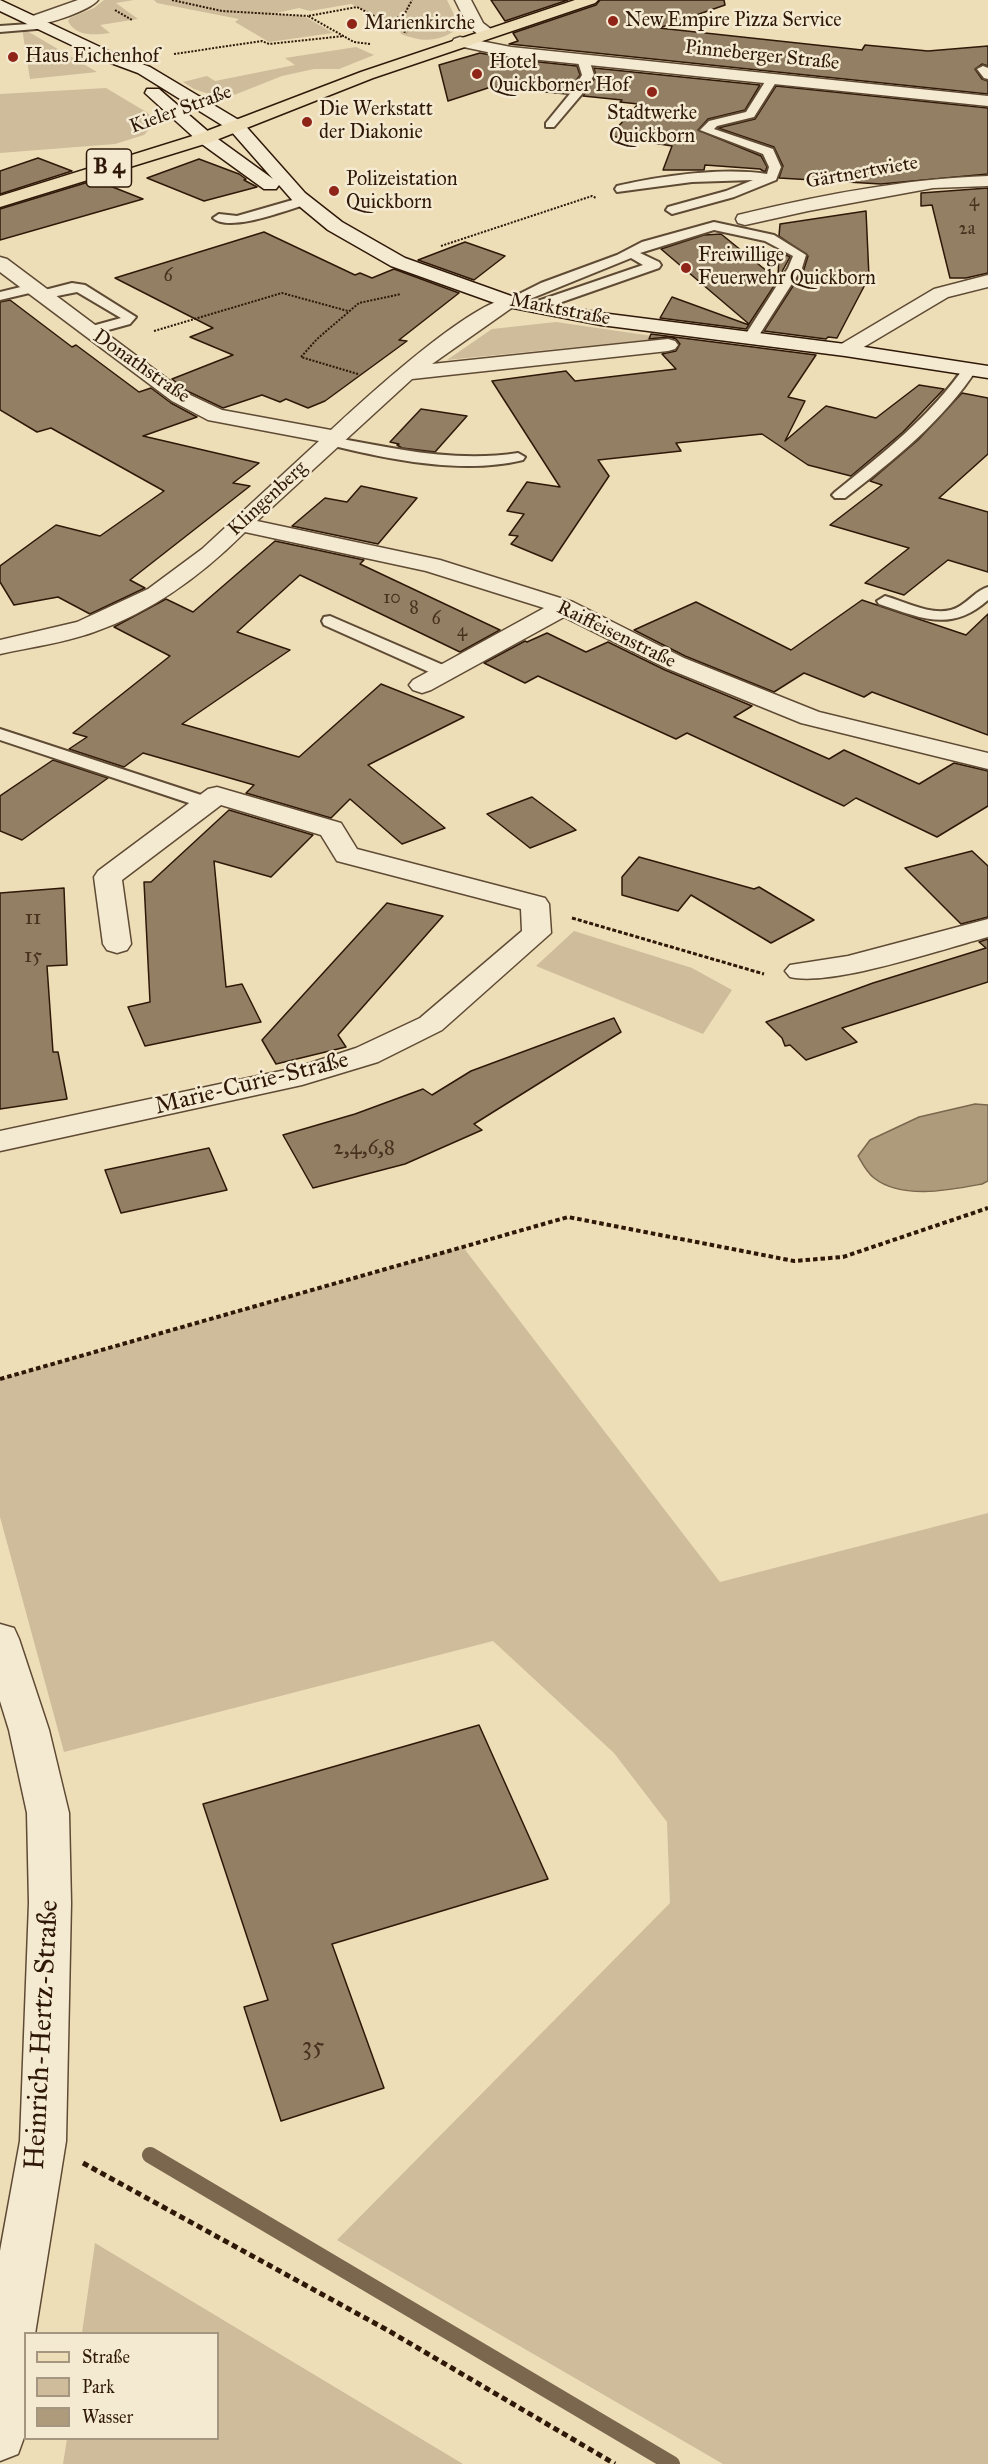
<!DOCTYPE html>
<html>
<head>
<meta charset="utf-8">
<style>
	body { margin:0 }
	#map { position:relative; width:988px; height:2464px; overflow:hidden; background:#eedeb8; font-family:"IM FELL Great Primer",serif }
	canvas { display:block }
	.legend { position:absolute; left:24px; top:2332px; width:195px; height:108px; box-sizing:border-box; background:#f4ead1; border:2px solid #a59681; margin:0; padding:8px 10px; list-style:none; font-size:18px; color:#2f1808 }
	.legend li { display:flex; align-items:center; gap:12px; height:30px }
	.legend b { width:30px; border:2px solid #a59681 }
</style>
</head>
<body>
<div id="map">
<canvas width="988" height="2464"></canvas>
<ul class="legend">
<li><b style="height:8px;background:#eedeb8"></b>Straße</li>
<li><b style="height:16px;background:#cebc9a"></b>Park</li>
<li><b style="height:16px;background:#ad9b7c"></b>Wasser</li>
</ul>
</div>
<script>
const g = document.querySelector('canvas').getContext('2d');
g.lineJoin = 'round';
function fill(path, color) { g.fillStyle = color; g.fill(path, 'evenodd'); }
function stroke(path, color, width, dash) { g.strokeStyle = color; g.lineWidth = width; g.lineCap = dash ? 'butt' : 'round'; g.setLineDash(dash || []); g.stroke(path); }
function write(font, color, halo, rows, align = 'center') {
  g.font = font + ' "IM FELL Great Primer",serif'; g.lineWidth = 5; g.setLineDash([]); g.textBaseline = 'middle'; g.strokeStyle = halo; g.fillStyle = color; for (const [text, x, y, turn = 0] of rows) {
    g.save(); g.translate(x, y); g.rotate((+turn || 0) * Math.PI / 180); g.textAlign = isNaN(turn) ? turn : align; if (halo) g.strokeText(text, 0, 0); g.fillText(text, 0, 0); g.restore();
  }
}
fill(new Path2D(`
	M104,0H134L116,3L138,19L100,25L110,33C95,35 76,37 68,21L70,18L94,8Z
	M154,0H447L460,27C440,42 424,43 401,34L399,26L351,4L310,11L299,8L272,14L304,16L333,33L269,42L235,22L239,19L157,3Z
	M22,28L97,72L30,79Z
	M356,47L374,55L339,69H314L282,76L224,99L194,89L183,82L207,76L215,81L295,65L285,58Z
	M106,88L148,113L155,123L144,135L115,144L0,153V94Z
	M556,322L666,338L447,360L492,329Z
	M574,931L692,968L732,990L703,1034L536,966Z
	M463,1247L720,1582L988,1513V2464H723L337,2240L670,1903L667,1822L614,1753L493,1641L64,1752L0,1517V1379Z
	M95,2243L463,2464H63L67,2439L218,2438V2334L82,2333Z`), '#cebc9a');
const water = new Path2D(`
	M975,1104L988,1105V1181L982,1184C950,1190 902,1200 874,1178C867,1173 862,1163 858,1156L870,1140L919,1117Z`);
fill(water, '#ad9b7c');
stroke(water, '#7b674e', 1.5);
stroke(new Path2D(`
	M150,2155L672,2464`), '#7b674e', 16);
const building = new Path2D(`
	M491,0H568L505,21Z
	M600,0H724L725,5L659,28L862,50L865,45L928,51L988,46V66L982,64L975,69L982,79L988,81V94L509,44L518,41L513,33L596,5Z
	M480,53L511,59L577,66L580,75L567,94L491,87L448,101L439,65Z
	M594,68L760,85L745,110L708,119L698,130L761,156L767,167L765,172L760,169L705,165L704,170H663L672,146L610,136L638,104L620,102L622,100L583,96L596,76Z
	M776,86L988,108V174L881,184L779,178L783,166L774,147L718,128L755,119Z
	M38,158L72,171L0,194V171Z
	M199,159L239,174L246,179L244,180L257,187L204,201L147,178Z
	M95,180L143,199L0,240V209Z
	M988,188V273L966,278H950L932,205L921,206V193Z
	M866,211L869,277L837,338L828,337L826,339L764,331L804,269L808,256L779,236L780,224Z
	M264,232L355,275L360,273L372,278L394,269L459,293L399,340L407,341L325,401L308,408L286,399L280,402L262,395L223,408L187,391L172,379L233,355L190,337L213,328L115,278Z
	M721,234L778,280L749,324L661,249L704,235Z
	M465,242L505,256L474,280L418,260Z
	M779,251L790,257L778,279Z
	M672,297L749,325L746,329L660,318Z
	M10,300L72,347L76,345L139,392L151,388L171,403L197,417L143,436L259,463L233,483L250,486L130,580L145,588L90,614L58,597L14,605L0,582V566L56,525L100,536L164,491L51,428L37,432L0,410V302Z
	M651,334L816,355L788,397L805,401L785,441L826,406L876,418L919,385L944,389L903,432L851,476L808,465L762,434L676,443L681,451L598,460L609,476L552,561L511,544L518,536L509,535L524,514L507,511L527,482L560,487L492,381L566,371L575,381L676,369L662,354L676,351L680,344L676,339L669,337L649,339Z
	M962,393L988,398V454L939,498L988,512V572L948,560L904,595L865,583L909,548L830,525L882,485L870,481L918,440Z
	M421,409L467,416L435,452L402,448L397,445L399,444L390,442Z
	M361,486L417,498L378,544L292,526L325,498L347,502Z
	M275,541L364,560L360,564L500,630L460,652L300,575L237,632L290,650L182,724L299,757L381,684L464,717L368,765L445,828L402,844L350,799L331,818L246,793L254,785L143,753L124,767L69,749L87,737L73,733L170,656L114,627L166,599L193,612Z
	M862,600L966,635L988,614V735L872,692L864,697L804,673L774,692L685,656L634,630L696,602L791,650Z
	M547,633L586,652L608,642L665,670L752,706L734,717L829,759L844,750L919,784L954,763L988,771V806L937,837L856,798L844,806L687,733L676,739L538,676L525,683L484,663L525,641L527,642Z
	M53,760L108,778L22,840L0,831V796Z
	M532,797L576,830L530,848L487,814Z
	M229,810L313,835L271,877L214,861L226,987L242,984L261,1022L145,1046L128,1007L150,1002L144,882H151Z
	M972,851L988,866V917L961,924L905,868Z
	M639,857L754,889L759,887L814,920L771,943L691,895L678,911L622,895V877Z
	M64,888L67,965L47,966L53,1052H58L67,1099L0,1109V893Z
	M387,903L443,916L338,1035L346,1047L276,1064L262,1040Z
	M988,939V982L842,1028L857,1042L806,1060L790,1045L785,1046L782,1038L766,1022L873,983L986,948L979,942Z
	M614,1018L621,1032L474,1124L482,1130L405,1164L313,1188L283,1135L355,1114L423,1089L432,1095L471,1071Z
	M209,1148L227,1190L121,1213L105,1170Z
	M479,1725L548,1879L332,1944L384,2088L281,2121L244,2007L268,2000L203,1804Z`);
fill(building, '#927f64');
stroke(building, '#2f1808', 1.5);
const service = new Path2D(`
	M44,23L49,26L48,28L0,32V26Z
	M583,56L589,59L594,75L582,94L554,127H546V123L573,90L582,75L577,59Z
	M983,66L988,68V79L984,78L977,69Z
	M772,76L778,79L754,117L717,126L714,129L773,149L781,167L776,180L734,197L672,214L666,210L668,207L726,191L753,180L692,182L617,192L615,189L617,186C660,176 722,167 767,174L769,167L763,154L700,130L709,121L746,112L768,77Z
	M303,197L307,198L309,201L307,204C287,210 229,233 213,218L219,214L237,216Z
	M714,222L774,235L806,255L802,268L756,340H746L744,337L788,268L793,256L765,241L714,230L640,253L659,262L661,265L659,268L539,310H529L527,307L529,304L643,265L631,258L515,305L510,306L503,302L541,283L617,255L642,242Z
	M72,283L85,285L136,317L130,324L90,335L85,334L83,331L85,328L121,318L77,292L42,299L35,295L37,292Z
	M33,284L38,285L40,288L38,291L0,300V292Z
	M970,365L977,369C942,422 895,459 845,498H835L832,495L835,492C883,453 930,417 965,366Z
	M331,437C393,448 454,463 518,453L525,457L523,460C462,475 386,459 326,444L324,441L326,438Z
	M988,587V600C951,633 921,618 879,604L877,601L885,596C907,602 938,620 960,606C970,600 977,590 988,587Z
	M330,616L450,668L453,672L450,676H438L324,625L322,621L324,617Z
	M0,729L204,796L207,800L204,804H192L0,740Z`);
const minor = new Path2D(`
	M78,0H98C89,11 41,28 27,24L25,21L27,18Z
	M455,0H471L483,23L496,33L494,36C472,42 463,15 455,0Z
	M460,37L511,47L988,96V106L511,57L454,45L452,42L454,39Z
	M988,176V186L933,188L808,211L745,225L738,223L736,219L738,215C820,195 904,179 988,176Z
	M0,257L7,259L186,393L222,410L331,430C359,404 483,289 517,298L520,302L432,364L668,339L675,341L678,345L675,349L668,351L412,379L257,521L440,560L573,602L684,658L819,712L988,753V769L801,723L666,668L564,617L431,690L422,693L413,690L409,685L413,680L544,608L426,571L245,532C202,575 152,612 94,632C64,643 31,647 0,654V640L77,622L148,589L202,549L319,441L208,420L172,401L0,272Z
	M988,275V287L948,297L852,354H838L835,350L838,346L934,289Z
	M217,787L341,823L357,849L545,898L549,904L551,933L442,1030L378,1062L302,1085L0,1151V1131L295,1068L356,1048L420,1018L522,931L521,909L337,861L321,835L221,805L122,880L131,944L127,950L117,953L107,950L103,944L94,877L98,871L208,789Z
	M988,919V937C943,949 831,987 790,977L785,971L790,965L848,956Z
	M0,1624L14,1628L19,1639L49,1730L69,1813L71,1903L66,2141L35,2334H26V2432L18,2454L0,2461V2251L20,2141L29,1903L27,1813L9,1730L0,1701Z`);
const secondary = new Path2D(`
	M0,0L115,54L150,67L242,122L305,193L342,222L405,258L514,297L601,313L845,344L988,366V378L845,356L601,325L503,306L391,266L328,230L293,201L279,185L276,189H264L199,142L145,93L147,89H159L211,134L273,179L230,130L138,73L103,60L0,11Z`);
const primary = new Path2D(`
	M575,0H598L595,3L373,78L211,142L0,207V196L199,134L361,72Z`);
stroke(service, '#5f4a34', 4);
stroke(minor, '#5f4a34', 3);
stroke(secondary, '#2f1808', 3);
stroke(primary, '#2f1808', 3);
stroke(new Path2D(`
	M172,0L222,11L308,16
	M115,10L132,20
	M387,22L404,15L412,0
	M370,44L354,42L308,16L357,7L407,33
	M174,54L262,41L269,44L344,36
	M441,246L592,196L596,198
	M154,331L282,293L348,311
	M358,374L301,357L317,339L359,303L401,294`), '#2f1808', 2, [2, 1.5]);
stroke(new Path2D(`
	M572,918L764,974`), '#2f1808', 3, [4, 2]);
stroke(new Path2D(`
	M0,1379L568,1217L794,1261L843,1257L988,1208`), '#2f1808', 4, [4.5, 3]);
stroke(new Path2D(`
	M83,2163L389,2331L615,2464`), '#2f1808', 5, [6, 4]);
fill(service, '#f4ead1');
fill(minor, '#f4ead1');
fill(secondary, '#f4ead1');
fill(primary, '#eedeb8');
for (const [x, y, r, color] of [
	[613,21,6,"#8f2418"],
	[352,24,6,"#8f2418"],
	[13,57,6,"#8f2418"],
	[477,74,6,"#8f2418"],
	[652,92,6,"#8f2418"],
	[307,122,6,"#8f2418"],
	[334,191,6,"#8f2418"],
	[686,268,6,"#8f2418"]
]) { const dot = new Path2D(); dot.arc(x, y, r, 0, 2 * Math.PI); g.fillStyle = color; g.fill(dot); stroke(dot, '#f4ead1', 2); }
write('18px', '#48321f', null, [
	["4",974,202],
	["2a",967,230],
	["6",168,277],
	["10",392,599],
	["8",414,609],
	["6",436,620],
	["4",462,632]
]);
write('20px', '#2f1808', '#f4ead1', [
	["New Empire Pizza Service",625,21],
	["Marienkirche",364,24],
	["Haus Eichenhof",25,57],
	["Hotel",489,63],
	["Quickborner Hof",489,86],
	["Die Werkstatt",319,110],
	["der Diakonie",319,133],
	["Stadtwerke",652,114,"center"],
	["Quickborn",652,137,"center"],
	["Polizeistation",346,180],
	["Quickborn",346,203],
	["Freiwillige",698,256],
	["Feuerwehr Quickborn",698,279]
], 'left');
write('20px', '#2f1808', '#f4ead1', [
	["Pinneberger Straße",762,56,6],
	["Kieler Straße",181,110,-20],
	["Gärtnertwiete",862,173,-10],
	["Marktstraße",560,310,11],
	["Donathstraße",141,367,35],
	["Klingenberg",268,499,-43],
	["Raiffeisenstraße",616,635,26]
]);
write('21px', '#48321f', null, [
	["11",33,919],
	["15",33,957],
	["2,4,6,8",364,1149]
]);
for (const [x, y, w] of [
	[109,168,45]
]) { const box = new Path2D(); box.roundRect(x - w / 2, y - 19, w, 38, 4.5); g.fillStyle = '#f4ead1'; g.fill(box); stroke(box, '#2f1808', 1.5); }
write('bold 22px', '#2f1808', null, [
	["B 4",109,168]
]);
write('24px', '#2f1808', '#f4ead1', [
	["Marie-Curie-Straße",252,1084,-14]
]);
write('26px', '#48321f', null, [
	["35",313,2048]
]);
write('28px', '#2f1808', '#f4ead1', [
	["Heinrich-Hertz-Straße",43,2035,-87]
]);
</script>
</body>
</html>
